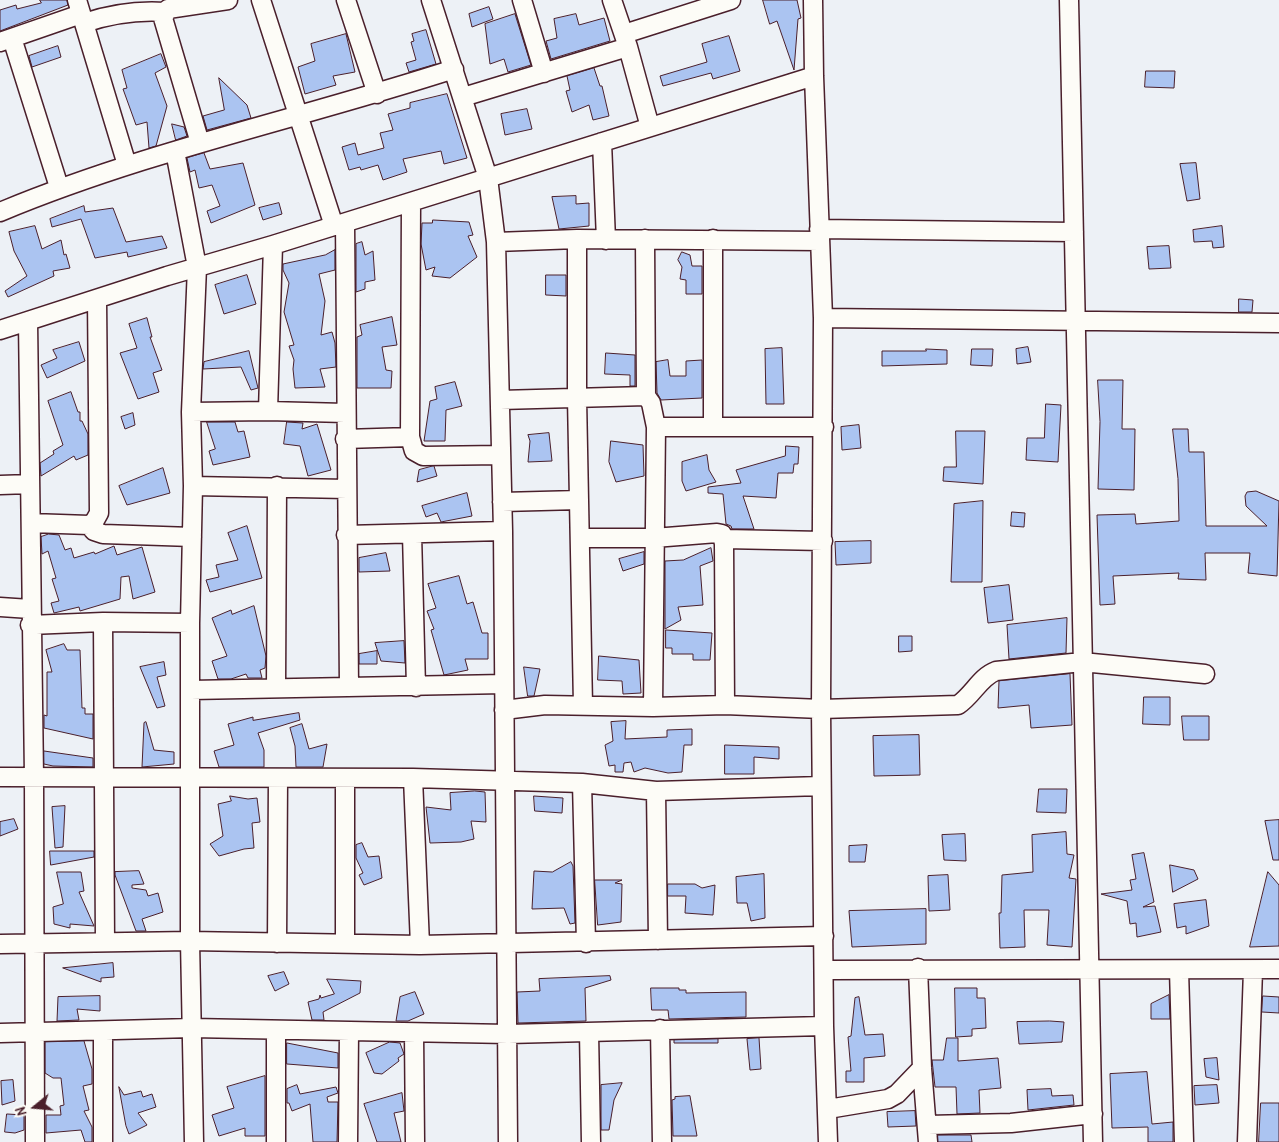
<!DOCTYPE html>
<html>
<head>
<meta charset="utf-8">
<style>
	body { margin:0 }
	#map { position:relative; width:1279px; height:1142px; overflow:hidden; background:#edf1f6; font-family:"Patrick Hand",sans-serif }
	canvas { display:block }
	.north { position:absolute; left:10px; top:1082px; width:50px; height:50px; -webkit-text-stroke:4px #fdfcf7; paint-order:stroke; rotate:253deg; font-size:14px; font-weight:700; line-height:20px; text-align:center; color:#4a1f2b }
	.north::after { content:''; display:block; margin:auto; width:18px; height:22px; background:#4a1f2b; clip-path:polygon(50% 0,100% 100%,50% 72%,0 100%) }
</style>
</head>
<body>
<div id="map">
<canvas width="1279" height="1142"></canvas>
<div class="north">N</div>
</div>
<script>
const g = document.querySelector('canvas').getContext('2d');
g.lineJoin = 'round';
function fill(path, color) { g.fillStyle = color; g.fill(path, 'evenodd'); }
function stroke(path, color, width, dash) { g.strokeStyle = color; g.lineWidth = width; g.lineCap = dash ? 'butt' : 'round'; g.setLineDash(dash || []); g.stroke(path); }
const building = new Path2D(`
	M40,0H67L68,5L0,31V10L16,5L17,9L41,3Z
	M763,0H797L801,18L798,19L794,70L777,21L770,24Z
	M489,7L493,19L472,27L469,14Z
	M515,14L531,65L508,72L504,59L490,64L485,24Z
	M576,14L579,25L604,18L610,41L551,59L546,41L557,38L554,19Z
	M426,30L436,64L409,72L406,63L416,60L411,42L414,41L412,34Z
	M346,34L355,72L333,76L336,85L305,94L298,67L315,61L311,44Z
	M729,36L740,71L713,79L711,73L663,86L660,76L707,62L702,44Z
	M58,46L61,57L32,67L29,56Z
	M161,54L166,67L155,73L167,106L156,146L149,148L147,122L136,125L123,89L127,88L122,70Z
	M594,68L600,86H602L609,116L593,120L589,105L572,112L566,91L570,90L567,76Z
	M1146,71H1175L1174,88L1145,87Z
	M219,78L247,105L251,118L207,130L203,116L224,110Z
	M447,94L467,158L444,164L441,151L403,159L407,172L383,180L378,165L361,170L360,167L349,170L342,147L355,143L358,155L384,148L380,133L393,130L388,114L410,108V103Z
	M527,109L532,129L505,135L501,114Z
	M172,124L184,127L187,136L176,140Z
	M204,153L210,169L243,163L255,205L211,223L207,211L220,206L212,185L199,188L195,170L190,172L187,158Z
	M1196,163L1200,199L1187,201L1180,164Z
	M576,196V204L589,203V226L559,229L552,197Z
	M279,203L282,214L263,220L259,208Z
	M84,206L85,212L113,208L126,242L162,236L167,248L128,257L127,252L95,258L81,219L52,227L50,219Z
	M433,220L469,222L473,235L468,236L477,257L450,278L432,276L435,267L426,270L421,244L422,223H432Z
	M35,226L42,249L61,240L64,255L66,254L70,268L53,271L54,276L8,297L5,291L27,276L14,251L9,232Z
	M1222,226L1224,247L1213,248L1212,241L1194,242L1193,230Z
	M362,242L365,255L373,251L375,280L365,282V289L356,292V244Z
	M1169,246L1171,268L1149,269L1147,247Z
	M335,250V270L319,274L325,301L321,335L332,332L335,343L336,367L320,369L325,387L295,388L293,369L294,360L289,346L294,345L284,312L289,283L283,270V264L325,255Z
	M682,252L690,255L692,266H702V294H686V280L680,279L682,267L678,260Z
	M247,275L256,304L224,314L215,285Z
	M546,275H566V296L546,295Z
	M1239,299L1253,300L1252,312H1239Z
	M392,317L397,345L382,347L386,370L392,371L391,388H357V337L362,335L360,325Z
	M147,318L152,337H150L162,370L153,373L159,392L138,399L120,353L137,348L129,324Z
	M79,342L85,361L47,378L41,365L57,358L53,350Z
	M1028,347L1031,362L1017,364L1016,349Z
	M782,348L784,404H766L765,349Z
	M926,349L947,350V364L882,366V351H926Z
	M972,349H993L992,366L971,365Z
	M249,351L258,388L251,390L241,367L203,369L204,362Z
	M606,353L635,355V386H630V375L605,374Z
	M668,360L670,376H686V361L702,360V398L661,400L657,393L656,362Z
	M1098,380H1123L1122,429H1135L1134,490L1098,489L1100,422Z
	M455,382L462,406L446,410L445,441H424L430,401L437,399L435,387Z
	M71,392L78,412H80V421H82L88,434V455L76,460L74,456L41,476L40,463L54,454L53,451L63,445L48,401Z
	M1046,404L1061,405L1058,462L1026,460L1027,438H1044Z
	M133,413L135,425L125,429L121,417Z
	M207,422H235L238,432L244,431L250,457L213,465L209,451L215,449Z
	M287,422L303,423L302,429L317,424L331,470L308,476L300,446L284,444Z
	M859,425L861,448L842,450L841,427Z
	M1173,429H1188L1189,452H1204L1206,526H1267L1246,506L1245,496L1247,492L1256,491L1279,501L1277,576L1248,573L1250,553H1205L1206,580L1178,579L1179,573L1113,576L1115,604L1100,605L1097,515L1135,514L1136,524L1179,521L1178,479Z
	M956,431H985L983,484L943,481L944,467H956Z
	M549,433L552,461L528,462L530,441L528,435Z
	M611,441L643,445L644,476L616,482L609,462Z
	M786,446L799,447L798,464H794L793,473H778L776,498L743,496L754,529H732L731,526L726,524L723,494L708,493V487L741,483L736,470L785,456Z
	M707,455L709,470L716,482L686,491L682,481V462Z
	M434,466L437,476L417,482L419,470Z
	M163,468L170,493L127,505L119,486Z
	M467,493L472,516L441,522L437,513L426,517L422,506Z
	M983,501L982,582H951L954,504Z
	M1012,512L1025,513L1024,527L1011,526Z
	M247,526L262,578L210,592L206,580L219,577L216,565L238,560L228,533Z
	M49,534L59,535L65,550L71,548L74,558L94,552L95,554L114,546L117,555L142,547L155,592L133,599L129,576L121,577L120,599L80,611L79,607L54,613L51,603L59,601L52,579L56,578L48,551L42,554L41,537Z
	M871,541V563L836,565L835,542Z
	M711,548L713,561L700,566L703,605L678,607L681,620L665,629V561L683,560Z
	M644,552V564L623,571L619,559Z
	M386,553L390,571L359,572V558Z
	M459,576L467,604L473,602L482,633H488V659H465L468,670L444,675L431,630L434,629L427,611L436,608L428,584Z
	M1009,585L1013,620L988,623L984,588Z
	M254,606L266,656L265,668L260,670L262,678H248L246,674L231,679H218L212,661L227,656L212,618L231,610L232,614Z
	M1067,618L1066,653L1009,659L1007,625Z
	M666,630L712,633L710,660H693V654H672V648H666Z
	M899,636H912V651L899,652Z
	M404,641L405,663L381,661L375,643Z
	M64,644L67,650H80L82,708H85V714H93V739L44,728V715L47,716V672H52L46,650Z
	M377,651V664H359V654Z
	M599,656L639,660L641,693L623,694L622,681L598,680Z
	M164,662L166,675L157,677L165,706L157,708L140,667Z
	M524,667L540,669L534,696H528Z
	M1070,674L1072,725L1031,728L1029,705L998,708L999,681Z
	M1144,697H1170V725L1143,724Z
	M299,713L300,720L258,733L264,750V767H219L214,751L234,745L228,724L253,717V720Z
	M1182,716H1209V740H1184Z
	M626,721L625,739L667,737V730L692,729V745H684L682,772L668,773L645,768L634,772L631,762L624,763L623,772H615V765L609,766L605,745L613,741L611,722Z
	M146,722L154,750L174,752V764L142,767L144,723Z
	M302,724L309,749L327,744L323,767H296L295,746L290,728Z
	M919,735L920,775L874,776L873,736Z
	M725,745L779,747V759L754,757V774H725Z
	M44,751L93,758V767L53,766L44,764Z
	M1039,789H1067L1066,813L1037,812Z
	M475,791L485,792L486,822L471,821L474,839L461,842L430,843L426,807L451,810L450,793Z
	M230,796L248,799L257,798L260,822L252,823L254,848L244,849L219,856L210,844L223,836L218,804L231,801Z
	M534,796L563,798L562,813L535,811Z
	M65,806L63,847L55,848L52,807Z
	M14,819L18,829L0,836V822Z
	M1279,820V860H1273L1265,821Z
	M1066,832L1067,854L1074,855L1069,878L1076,879L1072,947L1047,945L1049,910H1024L1025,947L1000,948L999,913H1001L1002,875L1033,872L1032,835Z
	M965,834L966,861L944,860L942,835Z
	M362,843L368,857L379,856L382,878L364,885L359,875L363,873L356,858V845Z
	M867,845L865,862H849V846Z
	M50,851H94V857L51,865Z
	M1144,853L1154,902L1143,907L1155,906L1161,932L1137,937L1136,923L1130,924L1127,901L1101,894L1132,890L1130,880L1136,879L1132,855Z
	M571,862L573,866L575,923L570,924L564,908L532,909L534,871L552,872Z
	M1170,865L1194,870L1198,879L1173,892Z
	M139,871L144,884L132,885V888L146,890L148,896L158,893L163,912L142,919L146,931H136L115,875V872Z
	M57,872H81L84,891L79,892L94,926L70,924V928L54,924L53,907L63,904Z
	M1268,872L1279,885V946L1250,947Z
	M764,874L765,918L751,921L747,903H737L736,877Z
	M948,875L950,910L929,911L928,876Z
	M595,880H622L615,883L622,884L621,922L598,925Z
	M668,884H695L702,888L715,885L713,915L685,913L686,896H668Z
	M1206,900L1209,926L1186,934V926L1177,928L1174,904Z
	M926,909V944L852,947L849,911Z
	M113,963L114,977L101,978V982L63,968Z
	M284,972L289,984L275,991L268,976Z
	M610,976L611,980L585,988L586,1021L518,1023L517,992L540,991L539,979Z
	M327,979L361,981L360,993L323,1012L324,1020H312L308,1002L319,999L320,995L321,998L334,994Z
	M651,988H679V990H686V993L746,992V1017L669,1019L668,1010H652Z
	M955,988H977V998H985L986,1028L972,1029V1036L956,1037Z
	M415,992L424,1014L408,1021H396L400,997Z
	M1169,995L1170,1019H1151V1004Z
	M100,996V1011L77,1009L79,1020L57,1021L58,997Z
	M1263,996L1279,997V1013L1262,1012Z
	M859,997L865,1035L883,1034L885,1056L864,1058V1082H846V1071H851L848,1037L851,1036L855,998Z
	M1050,1021L1064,1022L1062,1042L1019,1044L1017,1022Z
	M759,1038L761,1069L750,1070L747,1039Z
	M947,1038H958V1061L998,1058L1001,1088L979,1090L980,1113L957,1114L956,1087H935L932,1060H943Z
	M718,1039V1043H674V1040Z
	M84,1041L92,1069V1084L83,1086L89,1110L84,1111L92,1127V1142H85L81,1130L46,1133V1115H61L60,1106L64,1105L61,1078H53L45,1073V1042Z
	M390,1042L400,1043L404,1054L398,1058L399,1061L382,1074L374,1073L366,1053Z
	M287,1043L338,1053V1068L287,1064Z
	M1217,1058L1219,1080L1206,1077L1204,1059Z
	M1147,1072L1152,1124L1173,1122V1142H1148V1127L1112,1128L1110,1074Z
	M265,1076V1136H245V1128L219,1136L212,1115L234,1108L227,1087Z
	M13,1080L15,1101L2,1105L1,1081Z
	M622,1083L614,1100L609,1130H601V1085Z
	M297,1085L300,1094L336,1087L338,1093L327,1097L328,1102H338L337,1142H313L310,1104L292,1111L289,1103H287V1089Z
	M1217,1085L1219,1103L1195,1105L1194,1086Z
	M119,1087L124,1095L141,1091L143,1097L152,1094L156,1107L138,1113L147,1125L129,1134L126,1126Z
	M1051,1089L1052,1096L1073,1095L1074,1105L1028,1110L1027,1090Z
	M402,1093L404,1111L394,1113L401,1142H377L364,1104Z
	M690,1096L697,1136H673L672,1100L675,1099V1097Z
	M1261,1103H1279V1142H1259Z
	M915,1111L916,1126L888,1127L887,1112Z
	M7,1114L24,1115V1130L15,1133L5,1132Z
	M938,1135H971L972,1142H938Z`);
fill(building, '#abc4f1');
stroke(building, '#4a1f2b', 1);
const minor = new Path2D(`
	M77,0L127,165
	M261,0L334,226
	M346,0L377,94
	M431,0L488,178L496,242L503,531L508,1142
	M522,0L544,73
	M612,0L628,47L650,127
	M813,0L814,76L823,318L821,709L824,1026L828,1142
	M1069,0L1093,1142
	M84,23C111,14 136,10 165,12
	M624,34L731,0
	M12,38L59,187
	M0,42L81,14
	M463,97L628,47
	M602,142L606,240
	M200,143L163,18L168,9L228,0
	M175,151L197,267L191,412L193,486L190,623V941L194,1142
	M411,202L410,437L414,451L423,456L501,455
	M0,212C146,151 303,118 454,69
	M345,223L349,687
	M819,229L1074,232
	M577,239V398L583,705
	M645,239L646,396L651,403L656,427L653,707
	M496,242L577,239L820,241
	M823,318L1279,323
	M28,321L34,777L35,1142
	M0,330L167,276L273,245L814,76
	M500,400L646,396
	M268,411L273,245
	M191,412L268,411L345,413
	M656,427H824
	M713,427V239
	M345,439L410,437
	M0,485L30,484
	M193,486L347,489
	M502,502L579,500
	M31,523L89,525L94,522L99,513L97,299
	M89,525L94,531L103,534L192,537
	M412,534L416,687
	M346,535L503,531
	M580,538H654L717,533L722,534L724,544L725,705
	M724,539L823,541
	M0,607L30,609
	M103,622L105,942
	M30,625L103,622L190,623
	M276,688L277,486
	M191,690L504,684
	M504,710L545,705L653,707L725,705L821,709L958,705C973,695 980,677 996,671L1082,662L1205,674
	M0,777L413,778L582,783L656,791L821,786
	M413,778L420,945
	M582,783L586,943
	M656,791L658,940
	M277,943L278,779
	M345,943V779
	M0,944L190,941L420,945L824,936
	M918,968L922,1068L928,1142
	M825,970L1279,969
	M1179,970L1184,1142
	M660,1029L662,1142
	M276,1030V1142
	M103,1031V1142
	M589,1032L591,1142
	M0,1033L192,1028L508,1034L824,1026
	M414,1033L415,1142
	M828,1109L888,1099L897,1094L922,1068
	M928,1125L1011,1123L1093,1114
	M348,1142L349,1032
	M1247,1142L1253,970`);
stroke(minor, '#4a1f2b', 21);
stroke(minor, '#fdfcf7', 18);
</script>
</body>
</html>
